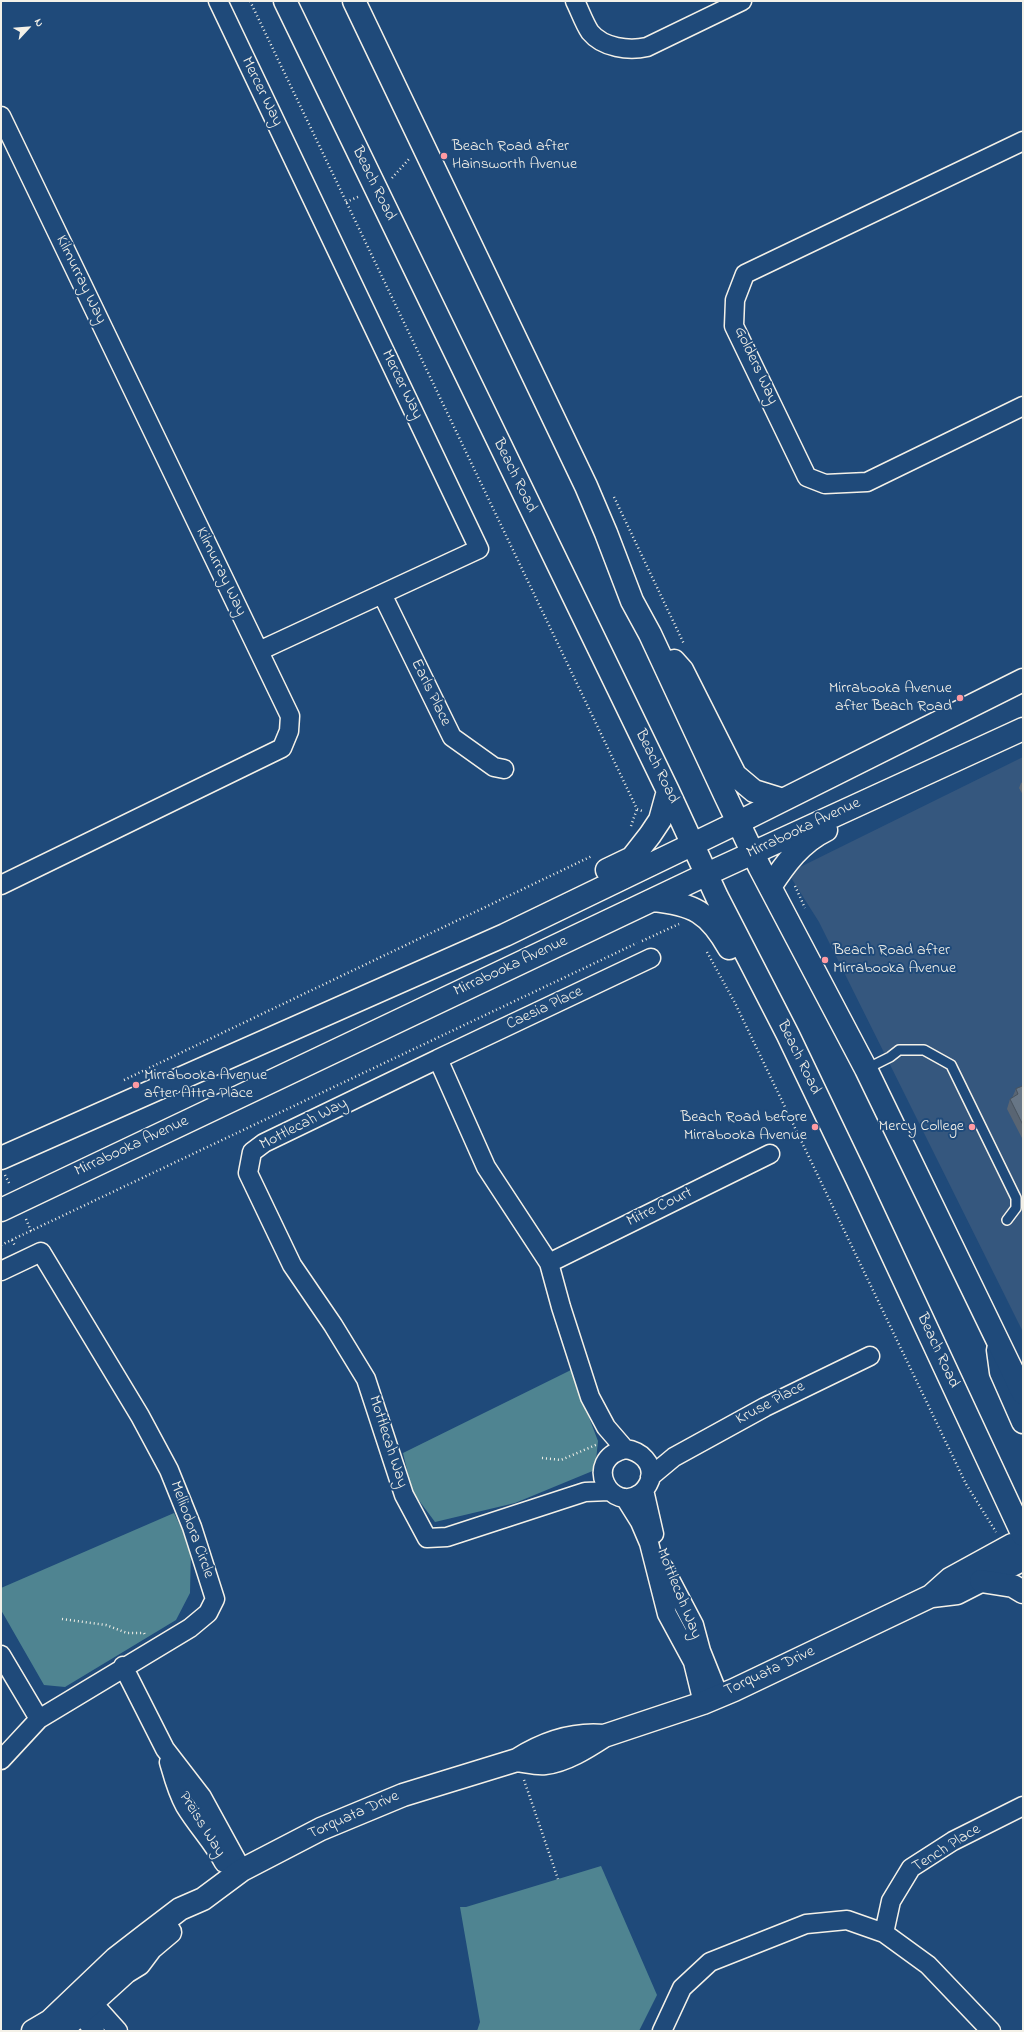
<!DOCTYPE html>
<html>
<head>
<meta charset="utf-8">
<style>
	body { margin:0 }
	#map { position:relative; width:1024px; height:2032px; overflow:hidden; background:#1f4a7a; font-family:"Indie Flower",sans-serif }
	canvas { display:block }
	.frame { position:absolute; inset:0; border:2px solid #f4f1e8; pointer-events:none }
	.north { position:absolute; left:8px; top:8px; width:40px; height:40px; -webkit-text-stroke:3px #1f4a7a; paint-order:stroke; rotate:64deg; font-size:11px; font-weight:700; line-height:16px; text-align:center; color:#f4f1e8 }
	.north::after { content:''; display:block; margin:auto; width:14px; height:18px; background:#f4f1e8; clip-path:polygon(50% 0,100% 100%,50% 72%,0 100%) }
</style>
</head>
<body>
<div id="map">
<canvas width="1024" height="2032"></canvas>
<div class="frame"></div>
<div class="north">N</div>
</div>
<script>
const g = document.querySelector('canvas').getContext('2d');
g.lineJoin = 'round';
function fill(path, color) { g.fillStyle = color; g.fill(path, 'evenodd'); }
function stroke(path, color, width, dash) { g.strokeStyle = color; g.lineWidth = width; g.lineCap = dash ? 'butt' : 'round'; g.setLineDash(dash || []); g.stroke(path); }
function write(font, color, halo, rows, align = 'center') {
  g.font = font + ' "Indie Flower",sans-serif'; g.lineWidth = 4; g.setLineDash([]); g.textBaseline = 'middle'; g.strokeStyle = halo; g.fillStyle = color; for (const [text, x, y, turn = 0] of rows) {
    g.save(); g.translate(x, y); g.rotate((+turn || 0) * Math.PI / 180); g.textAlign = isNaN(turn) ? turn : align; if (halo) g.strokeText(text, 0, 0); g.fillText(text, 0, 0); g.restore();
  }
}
fill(new Path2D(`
	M1023,757V1332L819,922L788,873Z`), '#35577e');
fill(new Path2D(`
	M571,1370L598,1441L595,1470L515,1503L435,1522L412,1491L403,1453Z
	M174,1513L191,1548L190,1593L176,1620L65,1687L44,1685L1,1610V1588Z
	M601,1866L657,1995L639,2031H477L480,2022L460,1907H466Z`), '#4f8491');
const service = new Path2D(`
	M866,1069L890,1057L899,1050H924L951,1065L1016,1198V1208L1007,1220`);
const minor = new Path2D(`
	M218,1L479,549L259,651
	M575,1C580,11 584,23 590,32C603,48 629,51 647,47L742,1
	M1,116L290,716L289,731L282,748L1,885
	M1023,141L745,274L735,300L734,326L807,477L825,484L867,482L1023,406
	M382,594L452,737L494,767L504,769
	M438,1059L651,958
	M549,1263L770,1154
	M1,1271L41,1252L140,1416L169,1470L192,1527L215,1599L208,1613L190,1628L39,1719L1,1760
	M650,1477L674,1457L765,1407L870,1356
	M644,1490L654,1534
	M609,1491L585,1492L447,1537L427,1538L404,1495L366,1379L333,1325L292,1265L248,1173L252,1152L264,1143L438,1059L486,1167L549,1263L561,1307L590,1397L606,1427L625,1449C641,1451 654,1463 650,1480C648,1485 645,1490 641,1493C611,1515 581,1460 625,1449
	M625,1498L640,1522L649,1543L667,1614L693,1662L703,1703
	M664,1568L694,1625L701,1651L719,1696
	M1,1655L39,1719
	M123,1666L165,1749L202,1797L242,1870
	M169,1762C173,1776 177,1792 185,1806C197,1826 213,1842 224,1863
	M884,1933L891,1901L911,1868L953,1841L1023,1806
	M83,1992L118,2031
	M71,2005L95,2031
	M662,2031L682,1988L710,1962L806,1924L847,1920L884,1933L928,1965L991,2031`);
const tertiary = new Path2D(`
	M998,1350L1001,1372L1023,1422
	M932,1596L957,1593L1020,1561L1023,1555
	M517,1760C526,1761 536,1764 545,1763C565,1761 587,1747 604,1736L703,1703L734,1690L931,1596L950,1579L1012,1545H1023
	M33,2031L50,2021L115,1959L146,1935L180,1909L203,1899L242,1870L321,1829L403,1795L517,1760C544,1743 572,1733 604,1736
	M61,2031L126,1972L139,1964L151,1948L170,1932`);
const primary = new Path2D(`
	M285,1L668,791L717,897L788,1035L857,1179L1023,1535
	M354,1L586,486L606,533L632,601L650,634L726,797L760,868L866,1069L1023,1393
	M674,661L682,670L735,775L754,791L783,800
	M607,870L632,858L650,835L660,820L668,791
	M770,887C785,864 801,842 826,830
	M653,900C693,904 709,912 729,948
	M1,1158L505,935L749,817L1023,680
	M1,1210L707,874L1023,729
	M981,1581L1013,1586L1023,1592`);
stroke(service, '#f4f1e8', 12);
stroke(minor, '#f4f1e8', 21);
stroke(tertiary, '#f4f1e8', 25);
stroke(primary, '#f4f1e8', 25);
stroke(new Path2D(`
	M250,1L637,809L642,811
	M392,178L409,159
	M346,202L360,196
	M614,497L684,644
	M631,826L637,809
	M795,886L805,908
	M642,941L679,924
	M707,952L735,1003L966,1484L996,1532
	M124,1080L592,856
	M5,1175L10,1185
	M26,1219L31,1231
	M12,1240L15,1246
	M1,1245L637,943
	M542,1458L561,1460L598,1444
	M62,1619L106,1625L127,1633H144L145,1635
	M524,1780L558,1879`), '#f4f1e8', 2.5, [1, 3]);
stroke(service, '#1f4a7a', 9);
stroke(minor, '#1f4a7a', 18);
stroke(tertiary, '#1f4a7a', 22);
stroke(primary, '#1f4a7a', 22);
fill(new Path2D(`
	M1023,782V795L1019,788L1021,783Z
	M1023,1086V1140L1007,1109L1010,1099L1012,1098L1016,1089Z`), '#596573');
const building = new Path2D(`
	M1023,1086V1125L1010,1099L1018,1094L1016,1089Z`);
fill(building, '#677686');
stroke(building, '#48535e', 1);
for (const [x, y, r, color] of [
	[444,156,4,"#ff9aa2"],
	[960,698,4,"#ff9aa2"],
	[825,960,4,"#ff9aa2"],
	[136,1085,4,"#ff9aa2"],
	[815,1127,4,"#ff9aa2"],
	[972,1127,4,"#ff9aa2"]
]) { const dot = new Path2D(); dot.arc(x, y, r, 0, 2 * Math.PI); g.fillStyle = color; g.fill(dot); stroke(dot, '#1f4a7a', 1.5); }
write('16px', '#f4f1e8', '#1f4a7a', [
	["Mercer Way",261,92,64],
	["Beach Road",373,184,64],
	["Kilmurray Way",80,280,64],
	["Golders Way",755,366,65],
	["Mercer Way",401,385,64],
	["Beach Road",514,476,64],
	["Kilmurray Way",220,572,64],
	["Earls Place",430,693,64],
	["Beach Road",656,767,64],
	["Mirrabooka Avenue",804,829,-25],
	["Mirrabooka Avenue",511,967,-25],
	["Caesia Place",545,1009,-25],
	["Beach Road",798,1058,64],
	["Mottlecah Way",304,1125,-27],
	["Mirrabooka Avenue",132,1147,-25],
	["Mitre Court",660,1208,-26],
	["Beach Road",937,1351,65],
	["Kruse Place",771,1404,-28],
	["Mottlecah Way",387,1442,72],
	["Melliodora Circle",191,1530,70],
	["Mottlecah Way",678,1594,68],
	["Torquata Drive",770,1672,-25],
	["Torquata Drive",354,1816,-24],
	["Preiss Way",201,1825,58],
	["Tench Place",947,1849,-32]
]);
write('16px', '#f4f1e8', '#1f4a7a', [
	["Beach Road after",452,147],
	["Hainsworth Avenue",452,165],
	["Mirrabooka Avenue",952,689,"right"],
	["after Beach Road",952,707,"right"],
	["Beach Road after",833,951],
	["Mirrabooka Avenue",833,969],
	["Mirrabooka Avenue",144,1076],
	["after Attra Place",144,1094],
	["Beach Road before",807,1118,"right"],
	["Mirrabooka Avenue",807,1136,"right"],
	["Mercy College",964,1127,"right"]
], 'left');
</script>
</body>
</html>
